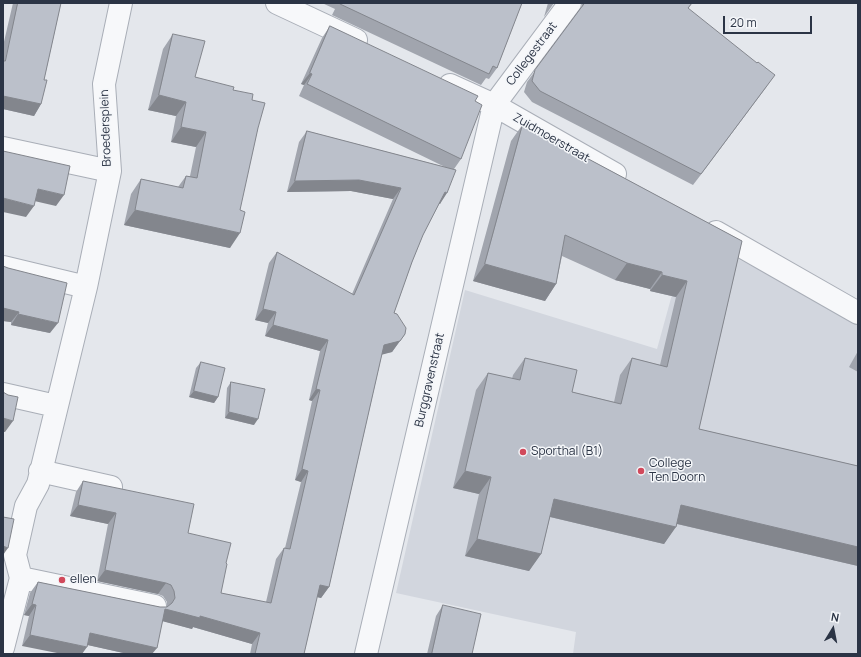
<!DOCTYPE html>
<html>
<head>
<meta charset="utf-8">
<style>
	body { margin:0 }
	#map { position:relative; width:861px; height:657px; overflow:hidden; background:#e4e7ec; font-family:Manrope,sans-serif }
	canvas { display:block }
	.frame { position:absolute; inset:0; border:4px solid #2b3445; pointer-events:none }
	.north { position:absolute; left:813px; top:609px; width:40px; height:40px; -webkit-text-stroke:3px #f4f6f9; paint-order:stroke; rotate:10deg; font-size:11px; font-weight:700; line-height:16px; text-align:center; color:#2b3445 }
	.north::after { content:''; display:block; margin:auto; width:14px; height:18px; background:#2b3445; clip-path:polygon(50% 0,100% 100%,50% 72%,0 100%) }
	.scale { position:absolute; left:723px; top:16px; width:89px; height:18px; box-sizing:border-box; border:2px solid #2b3445; border-top:0; padding-left:5px; font-size:12px; line-height:14px; white-space:nowrap; color:#2b3445; -webkit-text-stroke:3px #f4f6f9; paint-order:stroke }
</style>
</head>
<body>
<div id="map">
<canvas width="861" height="657"></canvas>
<div class="frame"></div>
<div class="north">N</div>
<div class="scale">20 m</div>
</div>
<script>
const g = document.querySelector('canvas').getContext('2d');
g.lineJoin = 'round';
function fill(path, color) { g.fillStyle = color; g.fill(path, 'evenodd'); }
function stroke(path, color, width, dash) { g.strokeStyle = color; g.lineWidth = width; g.lineCap = dash ? 'butt' : 'round'; g.setLineDash(dash || []); g.stroke(path); }
function write(font, color, halo, rows, align = 'center') {
  g.font = font + ' Manrope,sans-serif'; g.lineWidth = 3; g.setLineDash([]); g.textBaseline = 'middle'; g.strokeStyle = halo; g.fillStyle = color; for (const [text, x, y, turn = 0] of rows) {
    g.save(); g.translate(x, y); g.rotate((+turn || 0) * Math.PI / 180); g.textAlign = isNaN(turn) ? turn : align; if (halo) g.strokeText(text, 0, 0); g.fillText(text, 0, 0); g.restore();
  }
}
fill(new Path2D(`
	M689,233L858,322V654H573L576,632L396,593L465,290L657,349Z`), '#d2d6de');
const street = new Path2D(`
	M277,3L356,40
	M450,85L494,105L615,174
	M3,148L110,171L104,84L121,3
	M716,232L858,313
	M3,267L86,287
	M3,394L56,406
	M40,471L111,487
	M21,578L155,606
	M3,648L21,578L15,555L26,506L38,484L86,287L110,171
	M366,654L494,105L570,3`);
stroke(street, '#a9aeb7', 24);
stroke(street, '#f7f8fa', 22);
fill(new Path2D(`
	M13,3H61L44,80L41,104L34,116L3,109V46Z
	M322,3H522L497,68L489,79L486,78L481,85L332,15L335,9Z
	M548,3H554L544,17Z
	M582,3H692L688,9L767,86L693,185L532,102L524,92L527,82L581,9L582,5Z
	M330,26L475,101L461,159L454,169L440,204H439L423,235L412,262L394,313L405,334L392,352L382,354L329,587L321,598L317,597L304,654H250L252,644L193,627L192,629L163,621L152,654H128L88,645L22,646L29,616L24,615L30,593L38,582L160,607H167V602L163,596L158,594L97,581L108,524L70,516L76,492L83,481L188,533L226,563L221,593L266,602L276,559L284,548H285L301,482L295,480L312,401L309,400L320,351L265,336L268,323L255,320L269,263L277,252L352,294L393,199L351,191L287,192L299,142L307,131L445,167L299,96L304,85L301,84L322,38Z
	M173,34L195,77L233,90L252,100L258,128L230,248L124,225L131,194L141,179L178,187L186,176H190L196,147L171,142L176,116L148,110L163,49Z
	M523,124L742,241L699,429L858,466V566L677,524L664,544L550,517L541,554L529,571L465,556L479,494L453,488L476,390L488,373L512,379L513,375L525,358L572,392L614,402L620,375L632,358L660,365L676,297L650,291V289L615,280L562,256L556,284L545,301L473,281L511,141Z
	M3,266L50,333L11,325V322L3,321Z
	M858,351V372L849,367Z
	M201,362L218,397L214,403L189,397L196,368Z
	M231,382L254,425L225,418L227,388Z
	M443,605L472,654H427L436,616Z`), '#a1a5ae');
fill(new Path2D(`
	M310,73L312,74L304,85L301,84Z
	M775,75L767,86L693,185L701,174Z
	M159,95L186,102L176,116L148,110Z
	M3,96L41,104L34,116L3,109Z
	M181,127L206,132L196,147L171,142Z
	M359,180L401,188L393,199L351,191L287,192L295,181Z
	M38,189L64,195L56,206L30,200Z
	M445,192L447,193L440,204L437,203Z
	M3,198L34,206L26,217L3,212Z
	M135,210L240,233L230,248L124,225Z
	M627,263L662,272L650,289L615,280Z
	M485,264L556,284L545,301L473,281Z
	M662,275L687,281L676,297L650,291Z
	M3,308L19,312L11,322L3,321Z
	M263,309L276,312L268,323L255,320Z
	M18,314L58,323L50,333L11,325Z
	M273,325L328,340L320,351L265,336Z
	M405,334L392,352L377,356L384,345Z
	M316,389L320,390L312,401L309,400Z
	M194,391L218,397L214,403L189,397Z
	M229,412L258,419L254,425L225,418Z
	M3,418L13,421L5,432H3Z
	M302,469L308,471L301,482L295,480Z
	M465,471L491,477L479,494L453,488Z
	M554,499L676,527L664,544L542,515Z
	M78,505L116,513L108,524L70,516Z
	M681,505L858,547V566L669,522Z
	M477,539L541,554L529,571L465,556Z
	M3,546L8,548L3,555Z
	M105,570L166,583L158,594L97,581Z
	M320,585L329,587L321,598L313,596Z
	M32,604L36,605L29,616L24,615Z
	M165,609L200,616L260,633L252,644L193,627L192,629L158,620Z
	M90,633L157,648L152,654H128L83,644Z
	M30,635L87,647L82,654H62L22,646Z`), '#83868d');
const building = new Path2D(`
	M18,3H61L44,80H47L41,104L3,96V61H5Z
	M340,3H522L497,68L493,66L489,74L340,4Z
	M585,3H692L688,8L757,63L758,62L775,75L701,174L540,91L532,81L535,70Z
	M330,26L478,96L475,101L482,105L461,159L307,84L312,74L310,73Z
	M173,34L205,41L195,77L234,87L233,90L253,94L252,100L265,103L258,128L240,210L245,212L240,233L135,210L141,179L183,188L186,176L197,178L206,132L181,127L186,102L159,95Z
	M523,124L742,241L699,429L858,466V547L681,505L676,527L554,499L541,554L477,539L491,477L465,471L488,373L520,380L525,358L577,370L572,392L621,404L632,358L667,367L687,281L662,275V272L627,263L565,235L556,284L485,264Z
	M307,131L456,170L447,193L445,192L423,235L412,262L394,313L397,314L406,328L405,334L400,341L384,345L329,587L320,585L304,654H255L260,633L200,616V618L165,609L157,648L90,633L87,647L30,635L36,605L32,604L38,582L160,607H167L172,603L175,598L174,591L171,585L166,583L105,570L116,513L78,505L83,481L194,504L188,533L231,543L226,563L227,564L221,593L271,603L284,548L290,549L308,471L302,469L320,390L316,389L328,340L273,325L276,312L263,309L277,252L354,295L401,188L359,180L295,181Z
	M3,151L70,166L64,195L38,189L34,206L3,198Z
	M3,266L8,268L67,283L58,323L18,314L19,312L3,308Z
	M201,362L225,368L218,397L194,391Z
	M231,382L265,389L258,419L229,412Z
	M3,392L8,395L18,397L13,421L3,418Z
	M3,517L14,519L8,548L3,546Z
	M443,605L481,614L472,654H432Z`);
fill(building, '#bbc0ca');
stroke(building, '#83868d', 1);
for (const [x, y, r, color] of [
	[523,452,4,"#d1495b"],
	[641,471,4,"#d1495b"],
	[62,580,4,"#d1495b"]
]) { const dot = new Path2D(); dot.arc(x, y, r, 0, 2 * Math.PI); g.fillStyle = color; g.fill(dot); stroke(dot, '#f4f6f9', 1.5); }
write('12px', '#2b3445', '#f4f6f9', [
	["Collegestraat",532,54,-53],
	["Broedersplein",106,128,-92],
	["Zuidmoerstraat",551,138,30],
	["Burggravenstraat",430,380,-77]
]);
write('12px', '#2b3445', '#f4f6f9', [
	["Sporthal (B1)",531,452],
	["College",649,464],
	["Ten Doorn",649,478],
	["ellen",70,580]
], 'left');
</script>
</body>
</html>
